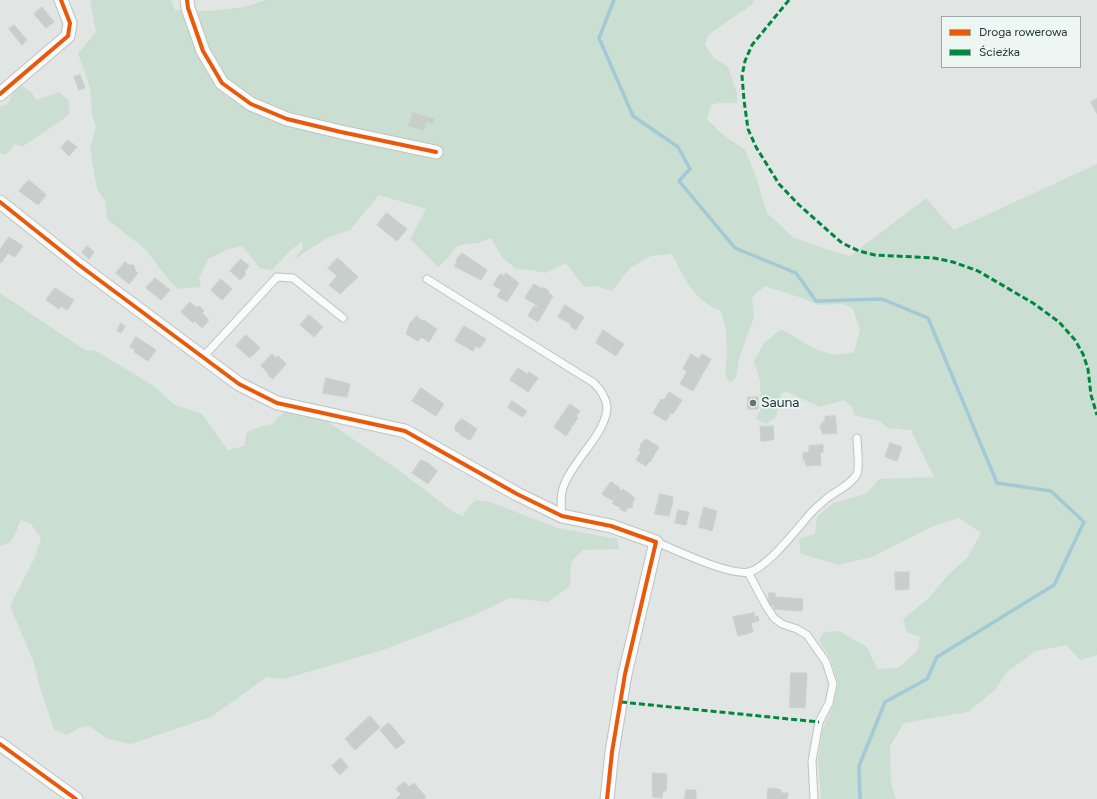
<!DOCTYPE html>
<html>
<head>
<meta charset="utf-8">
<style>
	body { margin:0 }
	#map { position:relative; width:1097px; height:799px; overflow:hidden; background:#e1e6e4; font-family:Figtree,sans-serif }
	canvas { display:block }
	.legend { position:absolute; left:941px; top:16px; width:140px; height:52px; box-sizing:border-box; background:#eef6f3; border:1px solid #9caaa7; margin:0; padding:5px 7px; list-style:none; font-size:12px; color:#203834 }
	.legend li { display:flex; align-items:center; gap:8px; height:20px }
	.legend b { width:20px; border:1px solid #9caaa7 }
</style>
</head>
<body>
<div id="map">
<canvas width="1097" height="799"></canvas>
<ul class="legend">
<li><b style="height:5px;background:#e8590c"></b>Droga rowerowa</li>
<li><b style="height:5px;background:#00873e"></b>Ścieżka</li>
</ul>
</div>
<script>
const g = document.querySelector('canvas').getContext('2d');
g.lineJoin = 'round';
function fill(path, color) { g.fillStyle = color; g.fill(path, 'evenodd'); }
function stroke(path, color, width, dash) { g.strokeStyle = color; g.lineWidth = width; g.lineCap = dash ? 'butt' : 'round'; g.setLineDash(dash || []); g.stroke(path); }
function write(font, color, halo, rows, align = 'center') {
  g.font = font + ' Figtree,sans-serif'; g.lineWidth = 3.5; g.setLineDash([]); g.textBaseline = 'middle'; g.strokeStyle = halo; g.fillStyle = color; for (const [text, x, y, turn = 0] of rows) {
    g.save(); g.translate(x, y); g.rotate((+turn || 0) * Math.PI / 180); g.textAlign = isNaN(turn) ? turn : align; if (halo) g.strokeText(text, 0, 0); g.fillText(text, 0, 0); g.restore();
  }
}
fill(new Path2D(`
	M90,0H171L175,10L210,11L245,7L266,0H754L753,4L709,34L705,45L713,57L728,67L737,93V103H719L711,105L707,119L722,134L745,150L756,177L767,213L793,237L828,250L850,256L926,198L954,230L1097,164V655L1080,660L1066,645L1036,651L1007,672L995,690L968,712L904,723L890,746L891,783L896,799H821L818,760L822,731L834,703L838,683L831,660L819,641L824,632L839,631L867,647L877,669L898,668L918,650L920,637L907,632L903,619L928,599L948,575L967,558L981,533L959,518L933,526L872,557L838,565L801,554L799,539L815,534L817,517L833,503L866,494L879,479L934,477L911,430L888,428L879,421L854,415L853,408L844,400L820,407L787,392L781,393L776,417L766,424L756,419L761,408L760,381L754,361L764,343L781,329L817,350L836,355L854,352L860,330L853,309L843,304L819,305L802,298L765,286L752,297L754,317L739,359L736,377L730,383L725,374L727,354L726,330L721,311C693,300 685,279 672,254L651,256L630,268L612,291L597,286L584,287L566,263L546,273L530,270L516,269L502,257L491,238L478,243L465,244L456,247L448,258L438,267L410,239L426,209L379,195L350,230L327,238L293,260L303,248L302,241L291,250L272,270L260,268L242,246L229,249L208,259L199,278L201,287L178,289L168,279L145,249L107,219L105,201L97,189L90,149L96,126L92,115L90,88L78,53L96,32Z
	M22,86L31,92L37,100L59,92L68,100L70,113L62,120L22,147L15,144L6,155L0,153V137L1,136L0,133V107L8,104L13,91Z
	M0,293L85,350L96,351L126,369L155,387L173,404L202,414L228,450L244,446L247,432L262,426L273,424L278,417L287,411L321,417L397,469L455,513L463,516L469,506L476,500L490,502L558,528L617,539L619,549L583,550L571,562L570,586L548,602L510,598L472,616L383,650L284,679L267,677L211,717L131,744L108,739L89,726L79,728L67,735L54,729L40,688L34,663L10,606L35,557L41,538L31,524L21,520L16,532L10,542L0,546Z`), '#cadfd2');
stroke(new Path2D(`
	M614,0L599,38L633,116L678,147L690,169L679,181L735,248L796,273L816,301L882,299L928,318L997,483L1051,491L1084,522L1054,585L937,657L927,679L885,702L859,766L860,799`), '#a2c9d5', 3.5);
const building = new Path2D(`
	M42,7L54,22L46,28L34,14Z
	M14,25L27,40L22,45L9,29Z
	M80,75L85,88L79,90L74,77Z
	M1097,99V114L1091,102Z
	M413,113L434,119L432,123L426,122L424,130L409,126Z
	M68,140L77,147L69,156L61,148Z
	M29,180L46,195L38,205L19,191Z
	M387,213L407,229L397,241L377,225Z
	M9,237L23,246L15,257L8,253L1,263L0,262V250Z
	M87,246L94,252L89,259L82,253Z
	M462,253L487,270L481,280L454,266L457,262L456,260Z
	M338,258L358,277L340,294L329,285L337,276L328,268Z
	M241,259L249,266L244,272L246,274L240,280L230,271Z
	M125,262L129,265H134L135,270L138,273L129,284L116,273Z
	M506,273L519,283L507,302L497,296L501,290L493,285L500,274L504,276Z
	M155,278L170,290L161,300L146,288Z
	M221,279L232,289L222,300L211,290Z
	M534,284L542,289L543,287L549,291L548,293L553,296L538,322L528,316L534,306L537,308L538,306L525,298Z
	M55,288L74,300L67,310L61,306L59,309L46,300Z
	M190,302L197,308L199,306L204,311L202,313L209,320L202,328L195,321L193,323L181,312Z
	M565,305L584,317L576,330L570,326L571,324L558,317Z
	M309,315L323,327L314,337L300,325Z
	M417,316V317L423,321L424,320L437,329L429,342L421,337L418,341L406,334L410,323Z
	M121,323L125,326L121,333L117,331Z
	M464,326L486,339L480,348L476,346L473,351L455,341Z
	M603,330L624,344L616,356L596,343Z
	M246,335L260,348L250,358L236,346Z
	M136,337L156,350L148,361L134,352L135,350L130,347Z
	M272,354L276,358L278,356L286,364L273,379L268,375L269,374L261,366Z
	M691,354L699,359L702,354L711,359L693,391L680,384L687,371L683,369Z
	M518,368L527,374L529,372L538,378L528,392L510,380Z
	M326,378L350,384L347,397L323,393Z
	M421,388L444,404L436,416L412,401Z
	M669,392L682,400L673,414L671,413L666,421L653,413L661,399L664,400Z
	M748,397H758V409H748Z
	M512,401L527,411L523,417L508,408Z
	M570,404L580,411L576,416L578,418L570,429H571L566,436L554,427Z
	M835,416L837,433L823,434L820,426L822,425V422H825V417Z
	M462,419L477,429L470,440L460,435L461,434L455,430V426L458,422Z
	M773,426L774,439L767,441H761L760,427Z
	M646,439L659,447L650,462L649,461L646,466L636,460L641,452L639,450L641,447L640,445Z
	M890,443L902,447L897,461L885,457Z
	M823,445V452L820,453L821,465L806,466L805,460H803V453L809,452V446Z
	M421,460L428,463L437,471L428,484L412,473Z
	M611,482L620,488L619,490L621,491L623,489L635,498L633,501L632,508L629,507L625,512L620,509V507L617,506L612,503L614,501L612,499L611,500L602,494Z
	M660,494L673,497L672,505L669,516L655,514Z
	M704,507L717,511L712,531L699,527Z
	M678,510L689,512L686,525L675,523Z
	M895,572H909V589L896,590Z
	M769,593H775V597L803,599L802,611L774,609V605H768Z
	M754,613V617L758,616L759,621L751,623L753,632L738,636L733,617Z
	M791,673H807L805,708L790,707Z
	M370,716L380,727L355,750L345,739Z
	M389,723L405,742L396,749L380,730Z
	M341,758L348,767L340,775L332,766Z
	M653,773L667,774L666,791H663L662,798L653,797Z
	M404,782L409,787L414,783L426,797L423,799H396L401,794L396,789Z
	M773,788L781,790V793H788L787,799H767L768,789Z
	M686,790H696V799H685Z`);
fill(building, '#c8cecc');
stroke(building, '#cacfcd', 1);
const lane = new Path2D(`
	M427,279L594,383C600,389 606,397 607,407C607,433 571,462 563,488C560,497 561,507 562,516
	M203,357L277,277L293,278L343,318
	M656,542C676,550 729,576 749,572C768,567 797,529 810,514C815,508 821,504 826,499C836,491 851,485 857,474C860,468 857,446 857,438
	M748,572L766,606L774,618L782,624L797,629L807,635L826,662L833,684L829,703L819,722L812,761L814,799`);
const street = new Path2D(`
	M187,0L188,8L203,51L222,83L251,104L287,119L341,132L436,152
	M0,94L68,36L70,23L61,0
	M0,202L79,265L239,384L277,403L405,431L517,494L562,516L611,526L656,542L625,674L612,752L607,799
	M0,744L76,799`);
stroke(lane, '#bec3c1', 9);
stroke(street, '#bec3c1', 15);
stroke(lane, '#fafbfb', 7);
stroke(street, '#fafbfb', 13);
stroke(new Path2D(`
	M789,0L752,45L745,61L742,76L744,100L748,129L756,147L779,184L799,205L842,243L859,251L875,255L934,258L953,262L978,271L1033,303L1059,322L1075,340L1083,354L1088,369L1091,395L1097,415
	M621,702L819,722`), '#00873e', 3, [6, 3]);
stroke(new Path2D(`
	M187,0L188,8L203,51L222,83L251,104L287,119L341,132L436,152
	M0,94L68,36L70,23L61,0
	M0,202L79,265L239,384L277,403L405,431L517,494L562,516L611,526L656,542L625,674L612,752L607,799
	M0,744L76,799`), '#e8590c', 4);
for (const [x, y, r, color] of [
	[753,403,4,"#647572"]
]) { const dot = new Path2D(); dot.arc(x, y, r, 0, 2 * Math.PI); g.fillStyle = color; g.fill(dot); stroke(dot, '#eef6f3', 1.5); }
write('14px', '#203834', '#eef6f3', [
	["Sauna",761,403]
], 'left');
</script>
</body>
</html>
